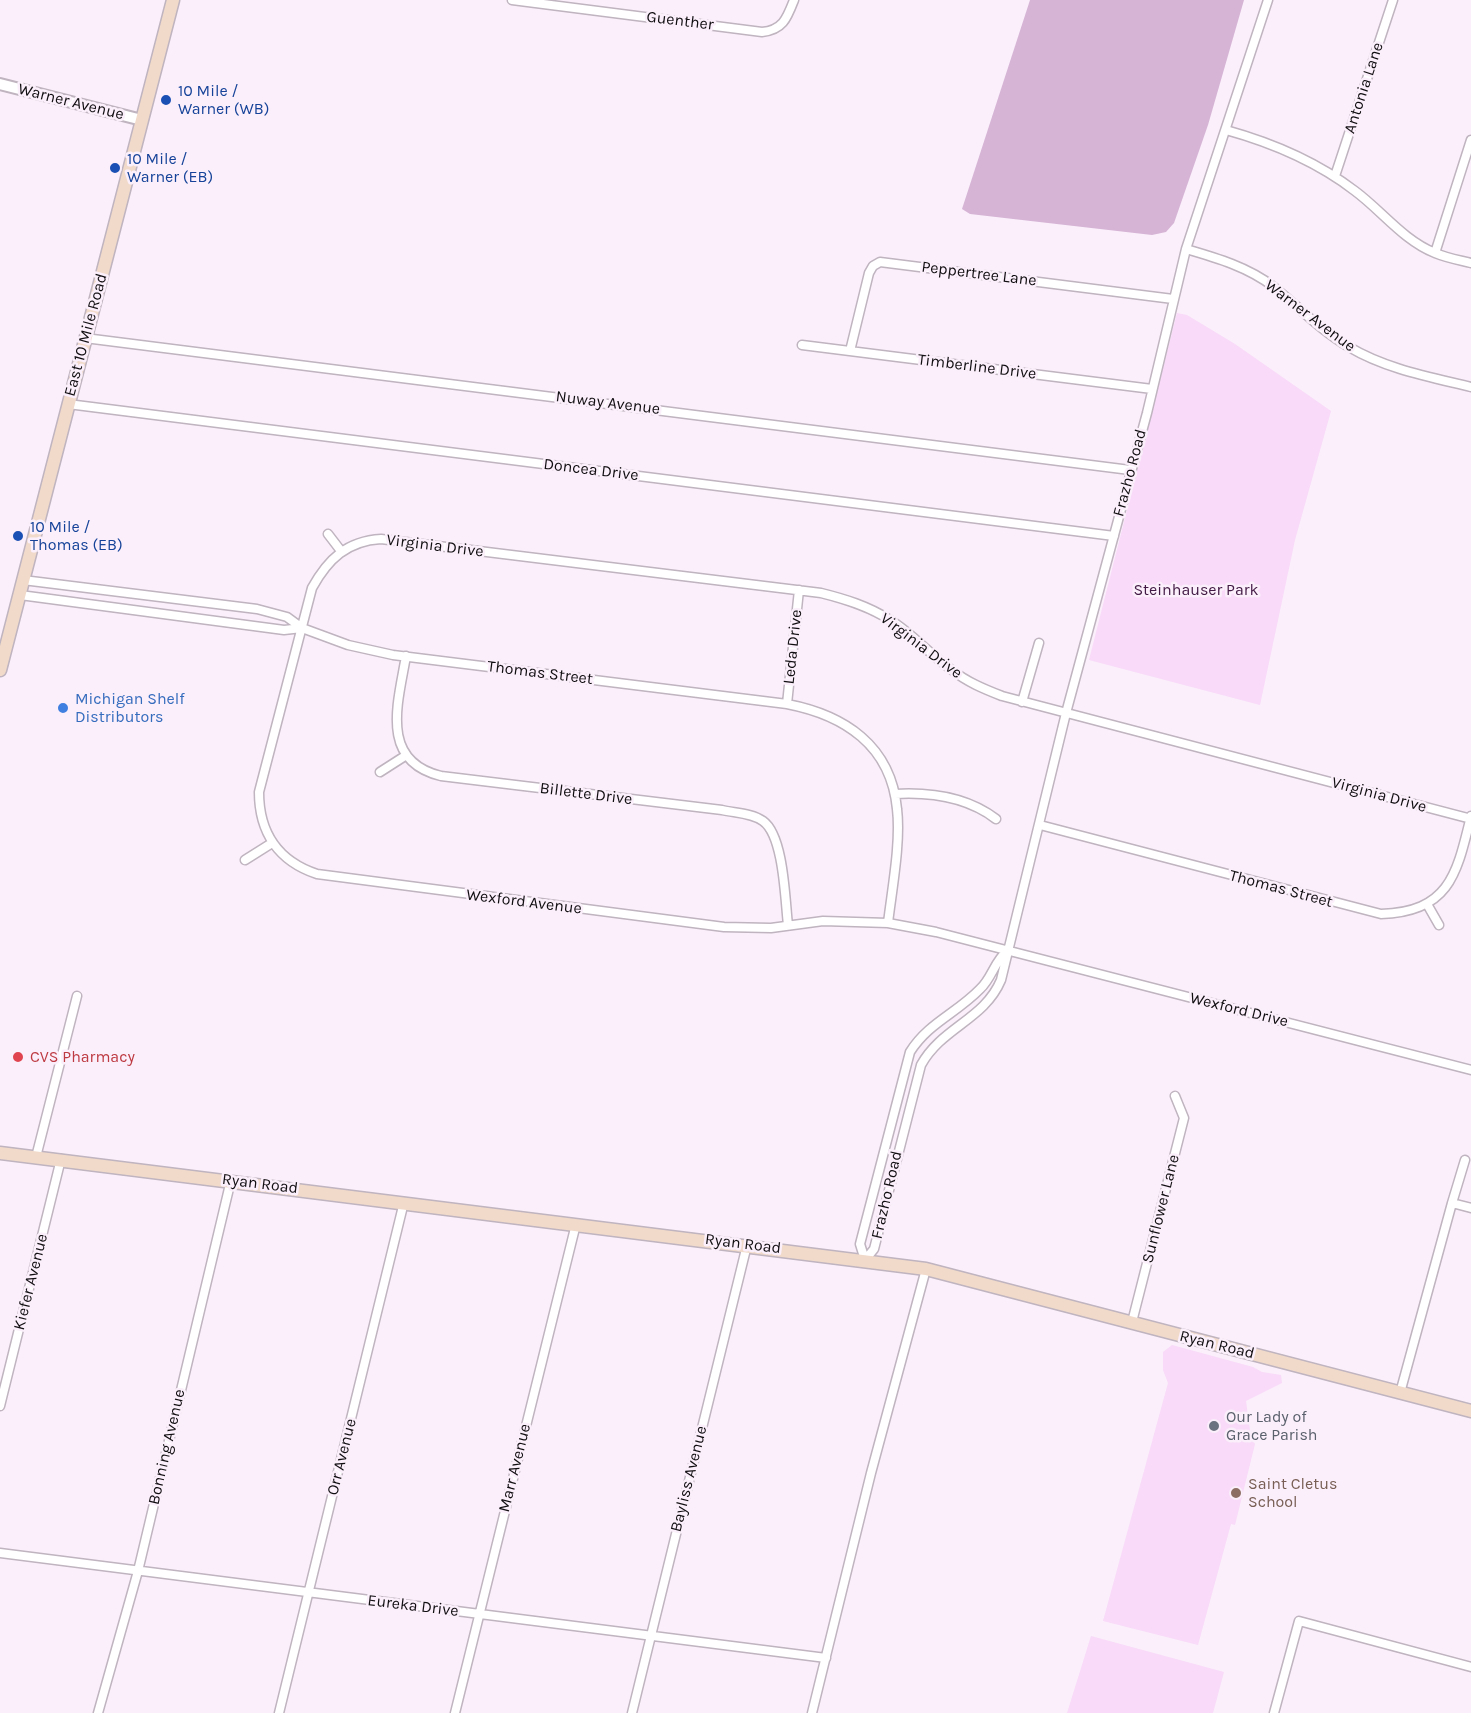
<!DOCTYPE html>
<html>
<head>
<meta charset="utf-8">
<style>
	body { margin:0 }
	canvas { display:block; background:#faeffa }
</style>
</head>
<body>
<canvas width="1471" height="1713"></canvas>
<script>
const g = document.querySelector('canvas').getContext('2d');
g.lineJoin = 'round';
function fill(path, color) { g.fillStyle = color; g.fill(path, 'evenodd'); }
function stroke(path, color, width, dash) { g.strokeStyle = color; g.lineWidth = width; g.lineCap = dash ? 'butt' : 'round'; g.setLineDash(dash || []); g.stroke(path); }
function write(font, color, halo, rows, align = 'center') {
  g.font = font + ' Karla,sans-serif'; g.lineWidth = 5; g.setLineDash([]); g.textBaseline = 'middle'; g.strokeStyle = halo; g.fillStyle = color; for (const [text, x, y, turn = 0] of rows) {
    g.save(); g.translate(x, y); g.rotate((+turn || 0) * Math.PI / 180); g.textAlign = isNaN(turn) ? turn : align; if (halo) g.strokeText(text, 0, 0); g.fillText(text, 0, 0); g.restore();
  }
}
fill(new Path2D(`
	M1177,313L1187,315L1235,344L1331,411L1295,540L1260,705L1089,660Z
	M1172,1345L1253,1367L1262,1372L1281,1375L1282,1383L1246,1401L1251,1438L1255,1444L1235,1525L1231,1524L1198,1645L1103,1621L1168,1383L1163,1370V1352Z
	M1091,1636L1224,1672L1213,1713H1067Z`), '#f9daf9');
fill(new Path2D(`
	M1030,0H1244L1208,125L1174,223L1166,232L1152,235L970,214L962,209Z`), '#d6b4d6');
const minor = new Path2D(`
	M512,0L762,32C783,30 787,18 794,0
	M1226,130C1273,143 1316,161 1355,191C1382,211 1403,240 1435,253C1447,258 1459,260 1471,263
	M1335,176L1393,0
	M1186,249C1217,258 1248,267 1274,287C1299,307 1321,331 1349,347C1386,369 1430,377 1471,387
	M1435,253L1471,140
	M85,338L1130,470
	M802,345L1152,389
	M850,351L869,273L873,266L880,262L1173,299
	M68,404L1114,536
	M328,534L341,551
	M23,580L257,609L287,617L302,628
	M20,595L284,630L302,628L348,645L393,655L787,704C844,715 891,745 897,809C901,842 892,889 888,923
	M406,656C398,703 379,761 441,776L722,810C735,813 752,813 763,821C784,836 785,900 788,925
	M1022,702L1039,643
	M787,704L799,590
	M380,772L405,756
	M895,794C930,792 967,797 996,819
	M1471,819L1002,696C984,689 967,682 952,670C930,655 913,634 890,620C868,606 845,599 821,593L381,539C347,541 328,559 312,588L259,792C259,832 278,861 317,874L724,927L771,928L823,921L888,923L936,932L1471,1070
	M1040,825L1381,914C1450,912 1457,873 1471,816
	M245,860L272,843
	M1427,904L1439,925
	M36,1157L77,996
	M1452,1203L1465,1160
	M865,1260L874,1249L921,1065C942,1027 984,1020 1001,980L1066,713L1147,413L1186,249L1268,0
	M865,1260L860,1244L910,1052C928,1023 957,1013 980,989C992,978 994,962 1007,951
	M1132,1322L1184,1118L1175,1096
	M1400,1393L1452,1203L1471,1208
	M0,1406L61,1159
	M0,1553L826,1658
	M98,1713L138,1571L231,1180
	M279,1713L404,1202
	M455,1713L576,1224
	M632,1713L747,1245
	M812,1713L871,1473L926,1269
	M1274,1713L1299,1621L1471,1667`);
const tertiary = new Path2D(`
	M0,84L142,120`);
const secondary = new Path2D(`
	M0,670L173,0
	M0,1153L926,1269L1471,1411`);
stroke(minor, '#bfb4bf', 11);
stroke(tertiary, '#bfb4bf', 14);
stroke(secondary, '#bfb4bf', 15);
stroke(minor, '#fff', 8);
stroke(tertiary, '#fff', 10);
stroke(secondary, '#f1daca', 12);
for (const [x, y, r, color] of [
	[166,100,6,"#1a4fb4"],
	[115,168,6,"#1a4fb4"],
	[18,536,6,"#1a4fb4"],
	[63,708,6,"#3f7fe0"],
	[18,1057,6,"#e0444e"],
	[1214,1426,6,"#6b7280"],
	[1236,1493,6,"#8d6e63"]
]) { const dot = new Path2D(); dot.arc(x, y, r, 0, 2 * Math.PI); g.fillStyle = color; g.fill(dot); stroke(dot, '#faeffa', 2); }
write('16px', '#110e11', '#faeffa', [
	["Guenther",680,21,7],
	["Antonia Lane",1364,88,-72],
	["Warner Avenue",71,102,14],
	["Peppertree Lane",979,274,7],
	["Warner Avenue",1310,316,37],
	["East 10 Mile Road",86,335,-75],
	["Timberline Drive",977,367,7],
	["Nuway Avenue",608,403,7],
	["Doncea Drive",591,470,7],
	["Frazho Road",1130,473,-75],
	["Virginia Drive",435,546,7],
	["Virginia Drive",921,646,37],
	["Leda Drive",793,647,-84],
	["Thomas Street",540,673,7],
	["Billette Drive",586,794,7],
	["Virginia Drive",1379,795,15],
	["Thomas Street",1281,889,15],
	["Wexford Avenue",524,902,7],
	["Wexford Drive",1239,1010,14],
	["Ryan Road",260,1184,7],
	["Frazho Road",887,1195,-77],
	["Sunflower Lane",1161,1209,-76],
	["Ryan Road",743,1244,7],
	["Kiefer Avenue",31,1282,-76],
	["Ryan Road",1217,1345,14],
	["Bonning Avenue",167,1447,-77],
	["Orr Avenue",342,1457,-76],
	["Marr Avenue",515,1468,-76],
	["Bayliss Avenue",689,1479,-76],
	["Eureka Drive",413,1606,7]
]);
write('16px', '#164399', '#faeffa', [
	["10 Mile /",178,91],
	["Warner (WB)",178,109],
	["10 Mile /",127,159],
	["Warner (EB)",127,177],
	["10 Mile /",30,527],
	["Thomas (EB)",30,545]
], 'left');
write('16px', '#421944', '#faeffa', [
	["Steinhauser Park",1196,590]
]);
write('16px', '#366cbe', '#faeffa', [
	["Michigan Shelf",75,699],
	["Distributors",75,717]
], 'left');
write('16px', '#be3a42', '#faeffa', [
	["CVS Pharmacy",30,1057]
], 'left');
write('16px', '#5b616d', '#faeffa', [
	["Our Lady of",1226,1417],
	["Grace Parish",1226,1435]
], 'left');
write('16px', '#785e54', '#faeffa', [
	["Saint Cletus",1248,1484],
	["School",1248,1502]
], 'left');
</script>
</body>
</html>
